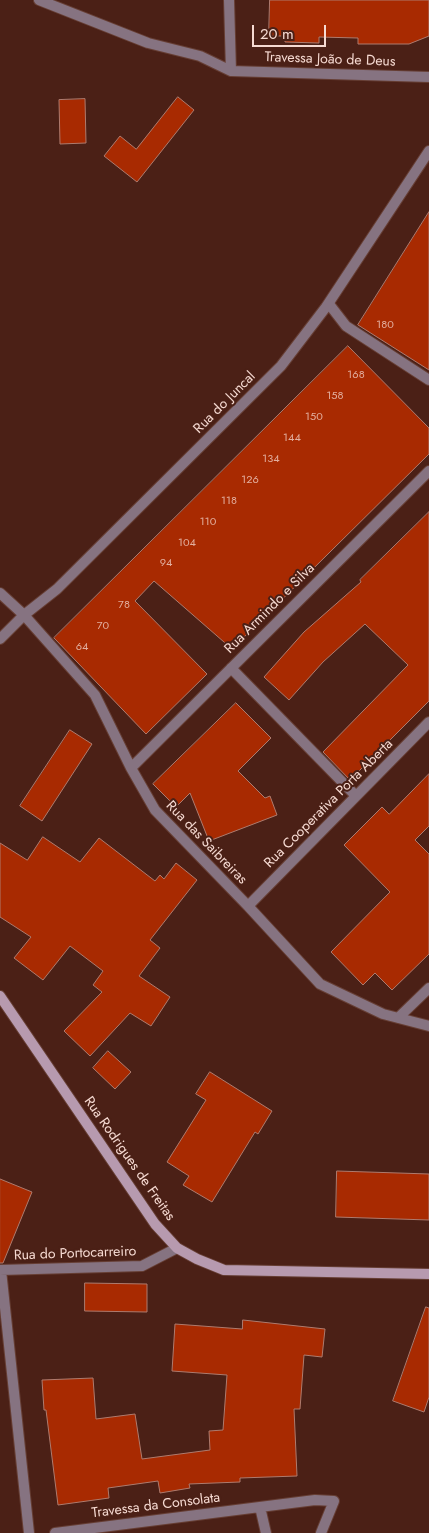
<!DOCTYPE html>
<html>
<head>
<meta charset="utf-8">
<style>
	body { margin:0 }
	#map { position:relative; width:429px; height:1533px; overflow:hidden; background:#4b2016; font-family:Jost,sans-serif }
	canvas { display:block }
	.scale { position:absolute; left:252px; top:25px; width:74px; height:22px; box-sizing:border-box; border:2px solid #f6dad2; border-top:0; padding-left:6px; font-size:15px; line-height:18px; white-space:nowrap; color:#f6dad2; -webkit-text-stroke:4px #4b2016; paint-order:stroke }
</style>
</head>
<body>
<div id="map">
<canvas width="429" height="1533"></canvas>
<div class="scale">20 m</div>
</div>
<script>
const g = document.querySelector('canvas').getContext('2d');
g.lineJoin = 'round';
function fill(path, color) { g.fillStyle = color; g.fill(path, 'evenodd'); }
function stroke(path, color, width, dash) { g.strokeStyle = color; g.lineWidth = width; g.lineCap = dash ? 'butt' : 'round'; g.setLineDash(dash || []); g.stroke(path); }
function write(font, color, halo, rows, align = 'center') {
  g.font = font + ' Jost,sans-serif'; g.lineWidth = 4; g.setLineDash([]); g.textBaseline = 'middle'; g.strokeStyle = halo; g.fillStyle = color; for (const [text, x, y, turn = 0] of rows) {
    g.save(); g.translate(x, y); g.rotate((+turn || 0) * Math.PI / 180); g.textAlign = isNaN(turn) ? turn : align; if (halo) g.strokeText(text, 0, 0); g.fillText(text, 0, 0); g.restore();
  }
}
const building = new Path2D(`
	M270,0H429V36L409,44H358V38L319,37V43L285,42V36H269Z
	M178,97L194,110L137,182L104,156L120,136L136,149Z
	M85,99L86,143L60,144L59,100Z
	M429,212V370L358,325Z
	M348,346L429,428V454L232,649L154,581L135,601L207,674L146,734L54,638Z
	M429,512V701L350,780L323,752L408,665L365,624L323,662L289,700L264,677L304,632L361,582L360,580Z
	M236,703L271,738L238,771L265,798L270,796L277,815L209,841L190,793L176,807L153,784Z
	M70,730L92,744L42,821L20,806Z
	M429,774V826L415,840L429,854V954L392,990L375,973L363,985L331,952L390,892L344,845L382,807L389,814Z
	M43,837L80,862L99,838L155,881L160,875L164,879L176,863L197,880L150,940L160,948L139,976L170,997L151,1026L130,1013L90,1056L64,1031L102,992L93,985L103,971L70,946L43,980L14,958L31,937L0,917V843L27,860Z
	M108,1051L131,1072L115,1089L93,1068Z
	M210,1072L272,1111L258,1134L255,1132L212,1202L183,1185L189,1176L167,1162L206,1100L196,1094Z
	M337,1171L429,1174V1220L336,1217Z
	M0,1179L32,1192L3,1263H0Z
	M85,1283L147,1284V1312L85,1311Z
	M426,1307L429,1308V1397L424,1412L393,1401Z
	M243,1320L325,1329L322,1357L304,1355L300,1409H294L297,1476L240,1478V1482L189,1484L190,1488L160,1493L158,1481L108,1488L109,1498L58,1505L46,1410H44L42,1380L93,1378L96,1419L135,1414L142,1459L210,1450L209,1431L223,1430L227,1375L172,1371L175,1324L242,1329Z`);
fill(building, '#a82a01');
stroke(building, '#ae7b6e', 1);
const service = new Path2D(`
	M329,304L346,326L429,380`);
const minor = new Path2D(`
	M39,0L148,43L200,56L231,71
	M229,0L231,71L429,77
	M0,593L24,615L95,695L131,768L155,810L248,906L320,984L383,1014L429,1026
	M0,639L24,615L57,589L281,366L326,307L429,151
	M231,668L356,796
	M131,768L429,471
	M248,906L429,722
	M398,1018L429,988
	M0,1270L142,1266L177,1248
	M1,1270L29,1533
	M260,1507L266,1533
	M55,1533L315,1500L334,1501L321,1533`);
const secondary = new Path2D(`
	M0,996L155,1224L177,1248L197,1259L224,1270L429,1274`);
stroke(service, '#663e34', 12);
stroke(minor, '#663e34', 12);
stroke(secondary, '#663e34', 12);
stroke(service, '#867381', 10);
stroke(minor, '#867381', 10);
stroke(secondary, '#b79aaf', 10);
write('11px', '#e2ae9e', null, [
	["180",385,325],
	["168",356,375],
	["158",335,396],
	["150",314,417],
	["144",292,438],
	["134",271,459],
	["126",250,480],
	["118",229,501],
	["110",208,522],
	["104",187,543],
	["94",166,563],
	["78",124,605],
	["70",103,626],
	["64",82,647]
]);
write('14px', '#f6dad2', '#4b2016', [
	["Travessa João de Deus",330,60,2],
	["Rua do Juncal",225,403,-45],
	["Rua Armindo e Silva",270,609,-45],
	["Rua Cooperativa Porta Aberta",329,804,-45],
	["Rua das Saibreiras",206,843,46],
	["Rua Rodrigues de Freitas",129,1159,55],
	["Rua do Portocarreiro",75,1254,-2],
	["Travessa da Consolata",156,1506,-7]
]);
</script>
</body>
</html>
